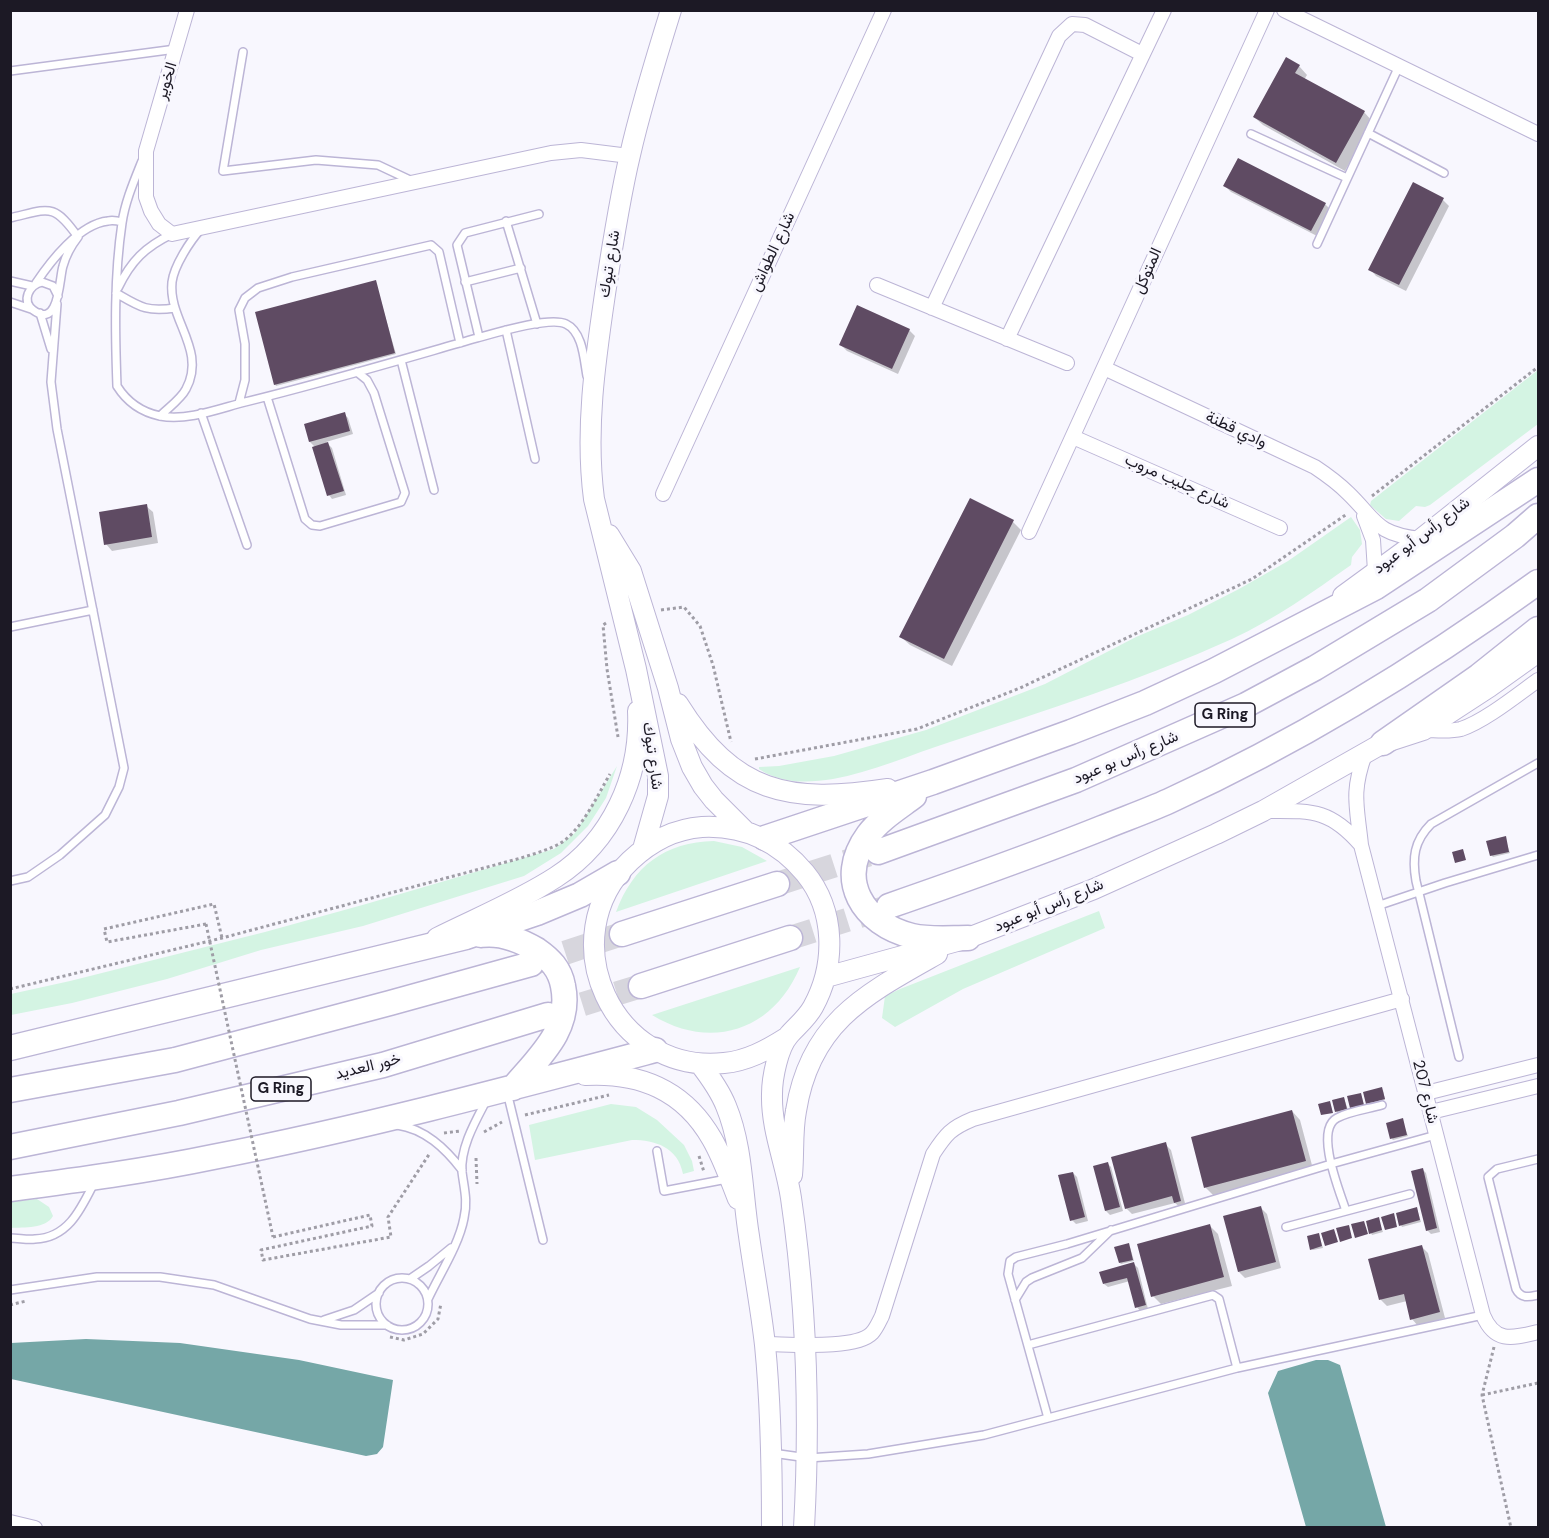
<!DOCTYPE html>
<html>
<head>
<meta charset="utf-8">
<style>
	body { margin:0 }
	#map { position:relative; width:1549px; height:1538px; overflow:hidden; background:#f8f7fe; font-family:"DM Sans",sans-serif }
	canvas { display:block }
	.frame { position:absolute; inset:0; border:12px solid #1c1925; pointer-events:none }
</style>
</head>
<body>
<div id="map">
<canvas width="1549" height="1538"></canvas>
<div class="frame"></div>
</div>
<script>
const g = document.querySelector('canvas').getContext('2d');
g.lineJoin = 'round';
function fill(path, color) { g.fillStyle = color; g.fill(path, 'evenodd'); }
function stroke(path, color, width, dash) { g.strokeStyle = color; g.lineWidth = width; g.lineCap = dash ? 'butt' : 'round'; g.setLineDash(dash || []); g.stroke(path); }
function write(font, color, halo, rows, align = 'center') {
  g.font = font + ' "DM Sans",Vazirmatn,sans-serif'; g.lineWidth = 6; g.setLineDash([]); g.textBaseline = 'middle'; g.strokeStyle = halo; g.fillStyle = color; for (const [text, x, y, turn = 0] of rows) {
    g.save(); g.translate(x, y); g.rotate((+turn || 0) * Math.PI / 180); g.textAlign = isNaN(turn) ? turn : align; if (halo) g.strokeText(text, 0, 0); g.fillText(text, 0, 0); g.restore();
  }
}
fill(new Path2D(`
	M1538,370V424L1430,505L1425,507L1416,506L1399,521L1386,519L1370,505L1371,501Z
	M1351,517L1360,530L1362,544L1352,557L1351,565C1313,592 1275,619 1232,639C1141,680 1045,711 950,742C913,754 871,772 833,779C808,783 781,784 759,769V767L779,766L834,756L926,730L1045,684L1136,637L1188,615L1239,589L1288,561Z
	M617,766L606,798L588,826L561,853L524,876L363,926L261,950L167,979L72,1003L11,1015V994L70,981L265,932L366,904L554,849L575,833Z
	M714,841L742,847L767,861L616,912C633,866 665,842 714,841Z
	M1099,911L1105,928L963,989L895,1027L882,1018L885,996L900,989Z
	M800,967C773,1031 711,1051 652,1015Z
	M611,1104L636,1107L657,1120L684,1145L692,1161L694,1171L683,1174C678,1147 655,1140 632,1140L535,1160L529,1125Z
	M37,1199L49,1207L53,1216C46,1229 24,1227 11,1228V1202Z`), '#d4f4e3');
fill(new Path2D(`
	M86,1339L180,1343L299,1360L393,1380L383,1447L377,1454L366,1456L11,1379V1343Z
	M1316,1360H1328L1340,1365L1386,1527H1306L1268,1393L1278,1371Z`), '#75a7a7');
fill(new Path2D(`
	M1299,66L1307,75L1304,80L1364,112L1372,121L1345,171L1263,125L1254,117Z
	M1225,186L1325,204L1331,210L1317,236L1231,192Z
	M1443,200L1449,206L1406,291L1376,276L1370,269Z
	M375,281L396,354L276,386L275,384Z
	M909,330L915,336L898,374L847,351L841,345Z
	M344,414L348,418L353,434L326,442L332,448L346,495L332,499L329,495L316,448L310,442L306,425Z
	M146,506L153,512L158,543L112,551L106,544Z
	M1013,522L1021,530L952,666L910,645L901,637Z
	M1505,838L1510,853L1493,857L1491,855Z
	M1383,1090L1385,1100L1369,1104L1368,1103Z
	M1344,1098L1348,1110L1338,1113L1336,1111Z
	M1292,1111L1300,1120L1313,1169L1214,1196L1206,1188L1192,1138Z
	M1402,1120L1408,1136L1393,1140L1392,1139Z
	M1165,1144L1171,1150L1186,1207L1181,1208L1175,1203L1132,1214L1126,1208Z
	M1107,1163L1111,1167L1123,1211L1110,1215L1106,1211L1095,1167Z
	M1422,1169L1426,1173L1440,1232L1431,1234L1427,1230Z
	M1073,1173L1077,1177L1088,1221L1076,1224L1072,1220Z
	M1261,1208L1267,1214L1281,1268L1245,1278L1239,1272Z
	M1417,1209L1421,1222L1402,1227L1401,1225Z
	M1378,1219L1383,1232L1372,1235L1371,1233Z
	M1210,1226L1218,1234L1232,1286L1161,1304L1153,1296Z
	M1319,1235L1323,1248L1313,1250L1311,1249Z
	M1130,1247L1134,1261L1121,1264L1120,1263Z
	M1422,1247L1428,1253L1445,1318L1418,1326L1412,1319L1407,1301L1387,1306L1381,1300L1370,1260Z
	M1134,1264L1138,1268L1148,1309L1140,1311L1137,1307L1130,1281L1108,1287L1104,1284Z`), '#0003');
fill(new Path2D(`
	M1286,57L1300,65L1295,73L1365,111L1336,163L1253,117Z
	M1238,158L1326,203L1311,231L1223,186Z
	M1413,182L1444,198L1399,285L1368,270Z
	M376,280L395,353L274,385L255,312Z
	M857,305L910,329L892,369L839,345Z
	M345,412L350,431L309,442L304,424Z
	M328,442L344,491L327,496L312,447Z
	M970,498L1014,520L944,659L899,637Z
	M147,504L152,537L104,545L99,512Z
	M1506,836L1509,852L1490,856L1486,841Z
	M1463,849L1466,860L1455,863L1452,852Z
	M1382,1087L1385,1099L1366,1104L1363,1092Z
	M1361,1093L1364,1105L1350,1108L1347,1096Z
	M1344,1097L1347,1109L1335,1112L1332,1100Z
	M1330,1101L1333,1113L1321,1115L1318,1104Z
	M1292,1110L1306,1161L1204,1188L1191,1137Z
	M1403,1118L1407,1135L1390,1139L1386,1123Z
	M1166,1142L1181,1201L1174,1203L1172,1196L1125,1209L1111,1157Z
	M1108,1162L1120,1207L1105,1211L1093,1166Z
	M1423,1168L1437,1228L1426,1231L1411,1171Z
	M1073,1172L1085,1217L1070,1221L1058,1175Z
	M1261,1206L1276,1262L1238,1272L1223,1216Z
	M1417,1207L1420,1220L1399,1226L1396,1213Z
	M1394,1213L1397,1227L1385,1230L1381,1217Z
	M1379,1217L1382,1230L1369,1234L1366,1221Z
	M1364,1221L1368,1234L1355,1238L1351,1224Z
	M1210,1224L1224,1277L1151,1297L1137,1244Z
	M1349,1225L1352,1238L1340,1242L1336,1228Z
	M1334,1229L1338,1242L1325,1246L1321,1233Z
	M1319,1233L1322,1246L1310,1250L1307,1236Z
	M1129,1243L1133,1260L1119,1263L1114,1247Z
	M1422,1245L1440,1312L1410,1320L1404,1294L1379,1300L1368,1259Z
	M1134,1262L1146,1305L1135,1308L1127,1278L1103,1284L1099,1272Z`), '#5f4b63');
stroke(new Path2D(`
	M777,884L873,853
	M790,938L888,907
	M531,964L622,934
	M548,1015L641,986`), '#d7d6dd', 24, [24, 12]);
const lane = new Path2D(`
	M243,52L223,171L316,160L378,165L412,181
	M10,71L176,49
	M1368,133L1444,173
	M1251,134L1347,178
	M142,161C134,181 125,202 122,223C114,277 115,332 117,386C127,402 141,412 160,416C188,421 218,409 245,402C323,383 400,360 477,338C495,333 550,316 566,324C583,332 584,360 587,376
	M10,218C49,209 53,202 78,237
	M506,221L537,324
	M1317,244L1399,66
	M10,281L32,286
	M465,282L521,268
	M36,283C50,262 79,224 108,221C112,220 118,221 122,222
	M118,288C131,261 145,247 172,234
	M116,293C140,307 146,312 175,308
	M58,296L53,286L42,282C29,285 21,301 33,310C60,330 59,278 63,266C66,255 71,246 78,237
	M10,302L31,309
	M40,313L51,349
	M506,330L535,459
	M479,337L457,245L465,233L539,214
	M401,360L434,490
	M267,397L305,519L312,525L320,526L401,502L405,493L374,393L367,380L357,372
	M239,403L245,380V344L239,310L245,298L258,288L292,277L431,245L439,252L460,343
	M201,413L247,545
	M160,416C168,408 181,399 186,389C207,350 168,320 172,282C174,266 190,241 201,229
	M10,627L93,610
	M10,881L28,877L60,855L105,815L119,787L124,768L57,429L51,382L57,304
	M1377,906L1445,883L1538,855
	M1459,1057L1416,881C1412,858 1414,841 1431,824L1538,763
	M507,1092L543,1240
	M397,1125C425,1129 445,1148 462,1170
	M657,1151L664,1191L727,1179
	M1538,1159L1497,1169L1488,1177L1516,1289C1521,1299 1529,1297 1538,1295
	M1346,1211C1340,1192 1314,1130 1337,1118C1350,1111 1368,1109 1382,1105
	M1286,1227L1410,1194
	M10,1238C19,1238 27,1240 35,1239C68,1238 81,1209 94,1183
	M376 1304a26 26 0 1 1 52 0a26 26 0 1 1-52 0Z
	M410,1279L429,1266L451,1248
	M10,1290L97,1277H160L214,1285L310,1319L341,1325H387
	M428,1299C439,1275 459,1245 464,1218C468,1201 464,1188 462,1172C460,1148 475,1122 486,1101
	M1015,1300L1026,1282L1032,1278L1082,1258L1111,1230
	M324,1320L354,1310L379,1293
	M1028,1345L1213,1295L1219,1299L1237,1368
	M1048,1418L1008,1274L1010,1261L1016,1257L1067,1244L1331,1164L1436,1135
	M772,1453L808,1458L868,1454L984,1435L1237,1368L1483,1315`);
const street = new Path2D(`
	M187,10L146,151V197L151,211L159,224L172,234L551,153L581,150L629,156
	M1284,10L1538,134
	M877,285L1067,363
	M932,308L1059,36L1072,24L1085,25L1142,54
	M1007,339L1164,10
	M1104,368L1315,467C1327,475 1338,483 1348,493C1377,521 1375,534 1421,539
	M1073,437L1280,528
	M663,494L884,10
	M1364,516L1373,540L1375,571
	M1029,532L1267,10
	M1423,730C1435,730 1449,732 1461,729C1485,721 1517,695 1538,680
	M1365,754C1351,793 1357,806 1361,845L1483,1315C1495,1344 1513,1338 1538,1332
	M1264,811C1311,811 1329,808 1361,845
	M1426,1093L1538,1065
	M1431,1112L1538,1086
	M765,1344C789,1344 856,1350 872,1333C876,1329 879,1322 882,1316L933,1154C946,1134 951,1128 973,1119L1402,999
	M10,1522L35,1528`);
const secondary = new Path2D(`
	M609,535L631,571L668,688L681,739L692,767L703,786L714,800L745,831
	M1343,596L1421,539L1538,446
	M678,704C734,794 789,804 888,789
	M643,849L658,796V776L636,669L594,499C585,431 595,362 605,294C612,248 619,201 630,155C641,106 656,58 671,10
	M437,938C477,918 519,901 556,877C612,841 641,776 638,711
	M826,977L968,938L1094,889L1216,834L1263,811L1383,743L1423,730L1489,687L1538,652
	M786,1038C767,1050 747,1061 724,1063C613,1075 550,938 630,861C650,842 674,829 702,827C743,825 778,841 805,873C836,911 836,965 813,1007C807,1018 797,1026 789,1035C778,1047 772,1078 772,1094C771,1130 786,1163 791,1198C807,1307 810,1418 804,1528
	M700,1064C710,1077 720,1091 726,1106C743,1147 742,1193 749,1236C754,1272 761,1309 765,1345C771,1406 772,1467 772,1528
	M585,1075C640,1072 684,1090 712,1139C723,1158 730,1179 738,1199
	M792,1175C794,1154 792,1131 796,1111C810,1022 866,994 937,954`);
const highway = new Path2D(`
	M1383,743L1479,676L1538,629
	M914,796C898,808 880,819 868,835C835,880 863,924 912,936C930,940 950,938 968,938
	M765,838L933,782L1071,732L1145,703L1214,671L1376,587L1538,480
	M878,852L1076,780L1246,705L1315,668L1428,600L1515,536L1538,516
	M889,906C961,881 1032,856 1102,828C1124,819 1147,811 1169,801C1300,741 1422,666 1538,582
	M622,934L777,884
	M481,935C501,932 520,940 537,950C550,959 560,969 563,986C572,1029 539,1057 513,1088
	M641,986L790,938
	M10,1048L466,937L537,913L580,895L618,873
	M10,1090L175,1060L390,1003L531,964
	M10,1147L179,1113L383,1065L548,1015
	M10,1189C78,1180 146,1171 213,1157C362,1128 508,1089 655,1050`);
stroke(lane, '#bcb5d6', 10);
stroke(street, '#bcb5d6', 16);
stroke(secondary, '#bcb5d6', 22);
stroke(highway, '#bcb5d6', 27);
stroke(new Path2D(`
	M1372,496L1538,367
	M661,610L684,607L700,626L713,665L731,742
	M606,623L603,625L607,669L618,737
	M755,759L917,729L1020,688L1252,579L1347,514
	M206,924L107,942L104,929L214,904L222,938
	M10,989L222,938L521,858C533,854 545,851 557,845C580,834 597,796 610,774
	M525,1115L609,1095
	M484,1132L502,1122
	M444,1133L460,1131
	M699,1156L704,1172
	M476,1158L477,1184
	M273,1237L370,1215L372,1226L261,1250L263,1260L391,1237L388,1217L430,1153
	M10,1305L26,1301
	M390,1337L404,1340L423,1334L438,1319L441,1303
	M1494,1347L1482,1395L1511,1528
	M1482,1395L1538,1383`), '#9f9da6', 3, [3, 3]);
stroke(lane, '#fff', 7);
stroke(street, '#fff', 14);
stroke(secondary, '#fff', 20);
stroke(highway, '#fff', 24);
stroke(new Path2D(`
	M206,924L273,1237`), '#9f9da6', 3, [3, 3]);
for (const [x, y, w] of [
	[1225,715,60],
	[281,1089,60]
]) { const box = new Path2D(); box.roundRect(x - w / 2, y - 12, w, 24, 4.5); g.fillStyle = '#f8f7fe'; g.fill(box); stroke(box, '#1c1925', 1.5); }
write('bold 15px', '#1c1925', null, [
	["G Ring",1225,715],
	["G Ring",281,1089]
]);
write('16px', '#1c1925', '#f8f7fe', [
	["الخوير",167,81,-73],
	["شارع الطواش",773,252,-65],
	["شارع تبوك",610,264,-81],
	["المتوكل",1148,271,-66],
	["وادي قطنة",1236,430,25],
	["شارع جليب مروب",1177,482,24],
	["شارع رأس أبو عبود",1422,536,-37],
	["شارع تبوك",652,756,82],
	["شارع رأس بو عبود",1126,758,-23],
	["شارع رأس أبو عبود",1049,906,-22],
	["خور العديد",368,1067,-14],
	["شارع 207",1425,1092,76]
]);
</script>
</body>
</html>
